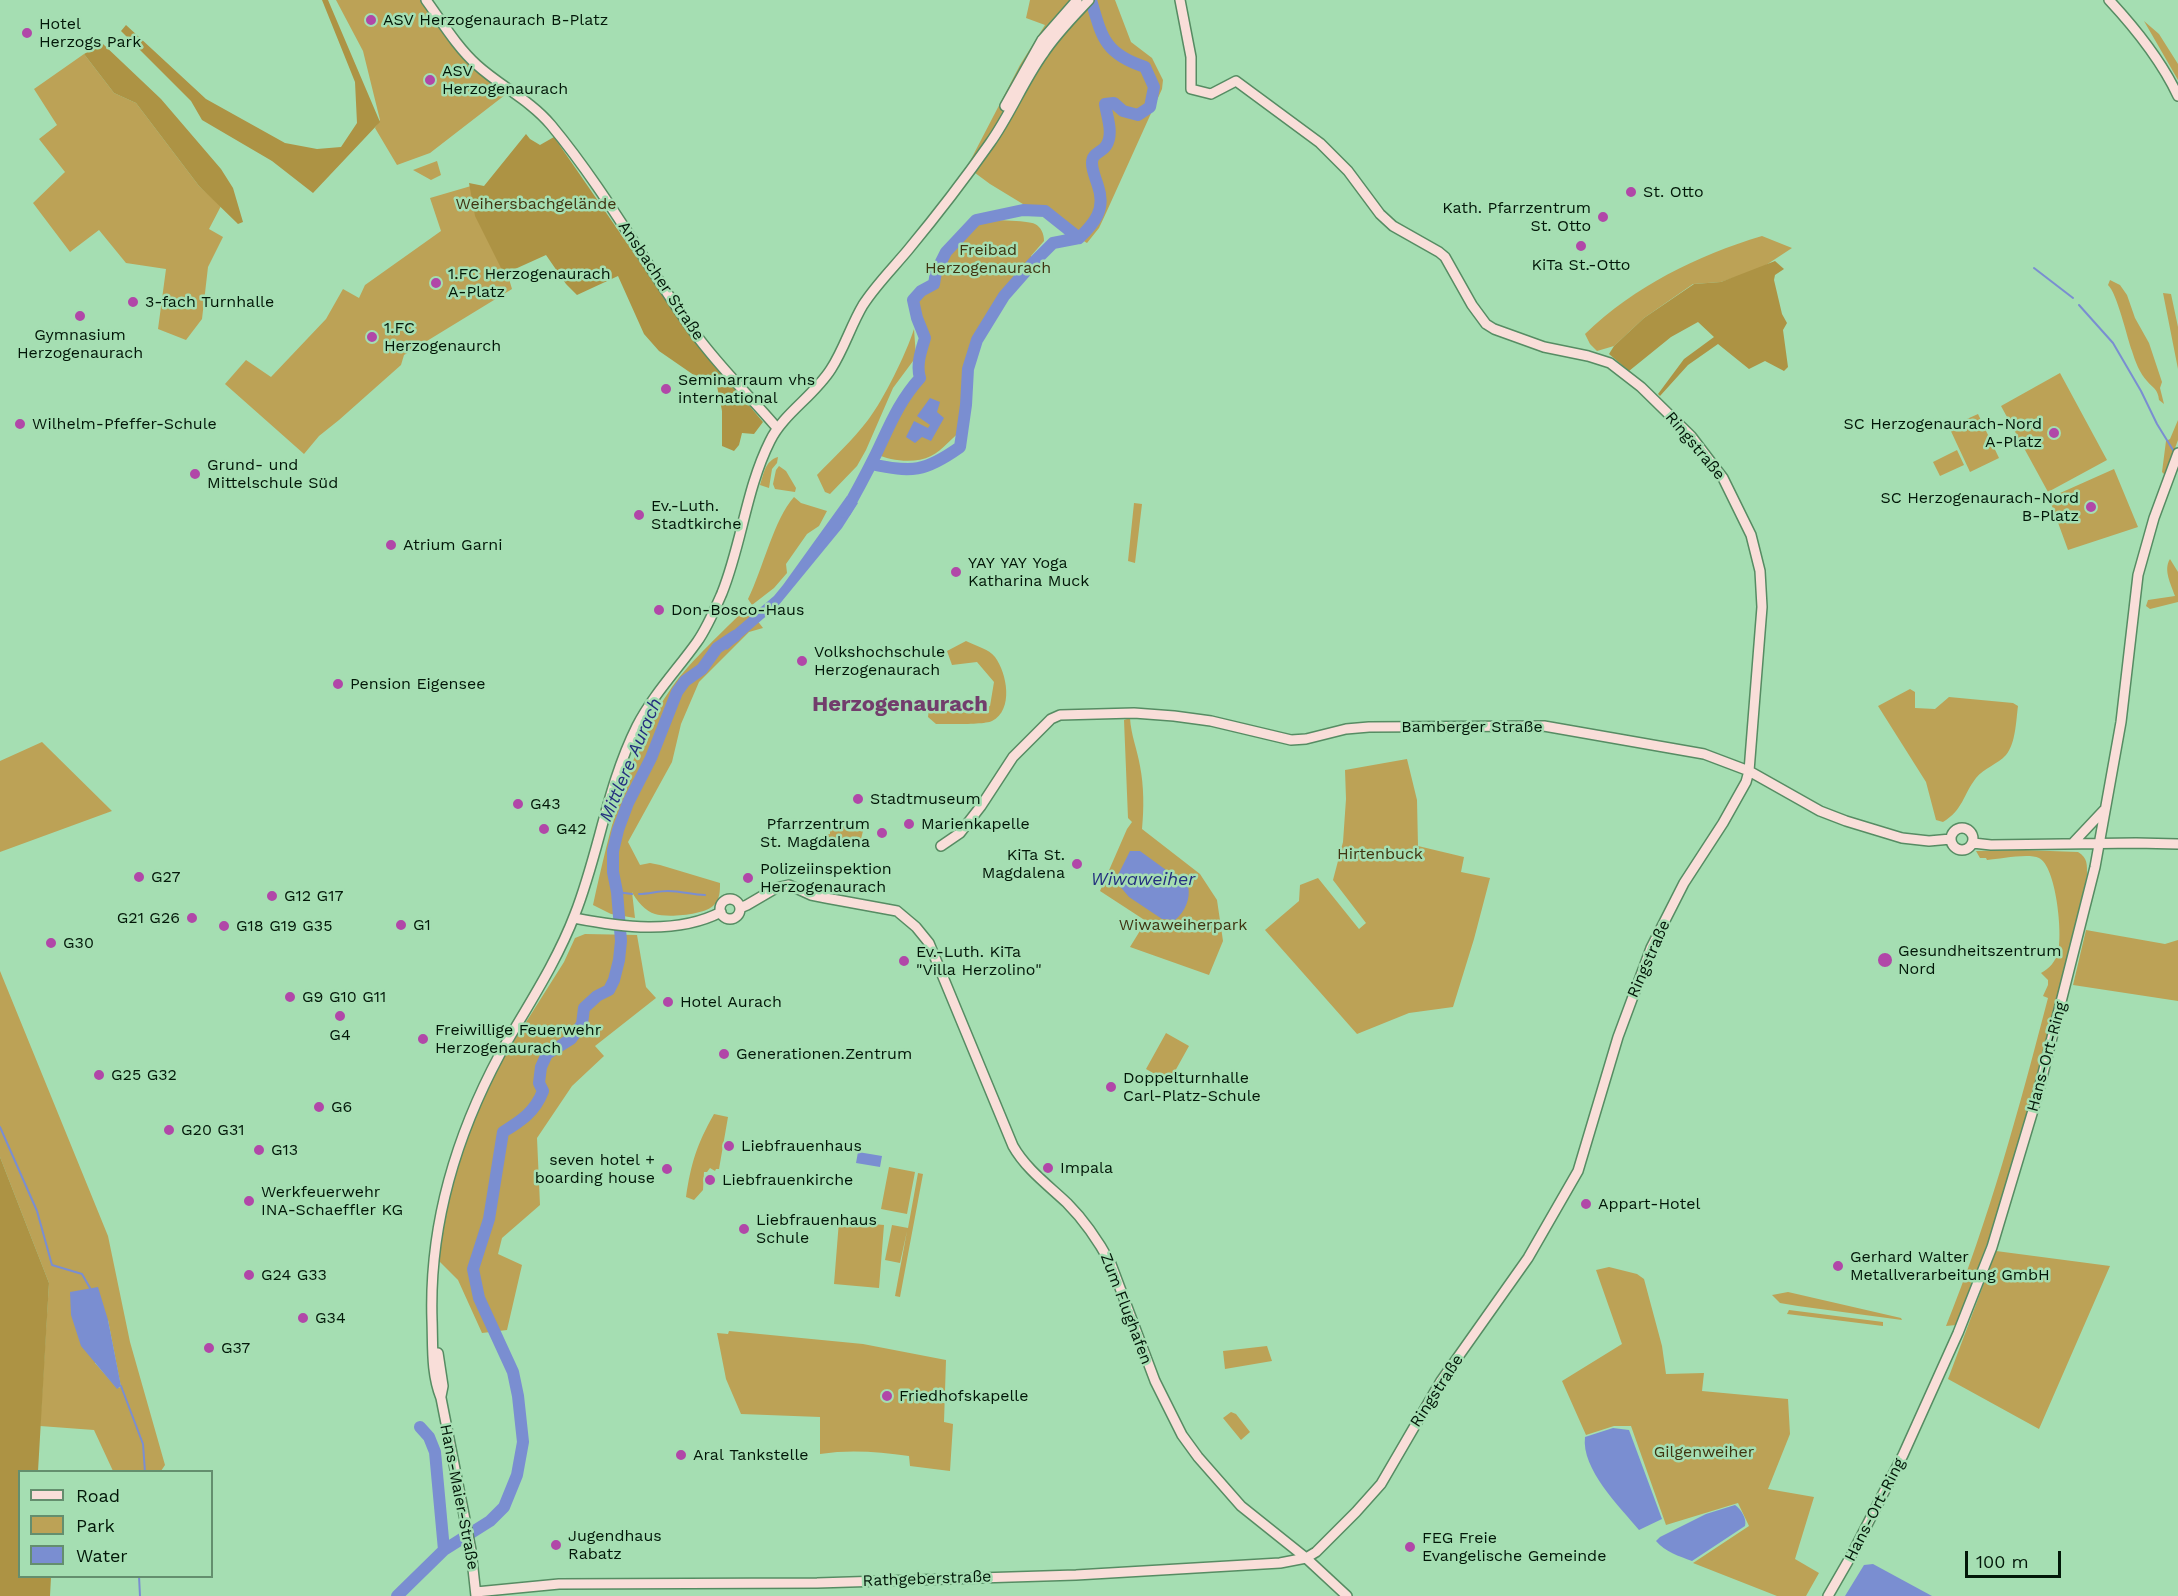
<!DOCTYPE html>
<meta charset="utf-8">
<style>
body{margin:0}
#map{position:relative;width:2178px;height:1596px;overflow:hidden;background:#a5deb2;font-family:"Work Sans",sans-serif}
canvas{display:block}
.legend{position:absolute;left:18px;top:1470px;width:195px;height:108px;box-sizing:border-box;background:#a5deb2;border:2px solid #648e6e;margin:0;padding:8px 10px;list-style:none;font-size:18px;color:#021708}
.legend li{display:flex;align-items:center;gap:12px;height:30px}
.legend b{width:30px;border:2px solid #648e6e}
.scale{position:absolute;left:1965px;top:1551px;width:96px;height:27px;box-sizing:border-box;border:3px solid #021708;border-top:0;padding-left:8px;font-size:18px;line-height:21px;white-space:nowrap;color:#021708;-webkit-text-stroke:4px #a5deb2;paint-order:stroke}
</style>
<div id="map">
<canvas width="2178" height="1596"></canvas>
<ul class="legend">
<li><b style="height:8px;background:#f9ded9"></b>Road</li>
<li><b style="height:16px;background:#bca256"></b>Park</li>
<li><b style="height:16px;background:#7a8ed1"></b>Water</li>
</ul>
<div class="scale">100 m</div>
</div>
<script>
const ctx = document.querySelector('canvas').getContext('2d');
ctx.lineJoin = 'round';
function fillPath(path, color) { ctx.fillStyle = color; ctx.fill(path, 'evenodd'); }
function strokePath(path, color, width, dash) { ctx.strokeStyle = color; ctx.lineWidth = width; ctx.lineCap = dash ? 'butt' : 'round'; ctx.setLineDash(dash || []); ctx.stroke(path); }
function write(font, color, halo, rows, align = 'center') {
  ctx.font = font + ' "Work Sans",sans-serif'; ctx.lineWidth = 5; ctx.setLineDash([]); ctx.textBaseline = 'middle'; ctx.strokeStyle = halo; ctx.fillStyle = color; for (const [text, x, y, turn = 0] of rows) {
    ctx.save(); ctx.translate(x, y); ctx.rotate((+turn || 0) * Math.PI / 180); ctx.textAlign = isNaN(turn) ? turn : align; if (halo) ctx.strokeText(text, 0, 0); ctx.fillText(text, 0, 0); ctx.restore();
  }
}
fillPath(new Path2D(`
 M336,0H423L474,66L505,95L430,153L397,165L375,128L380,120L363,51Z
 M1030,0H1115L1131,42L1152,58L1163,80L1162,89L1106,213L1099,228L1087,243L990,184L967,167L1020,65L1045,25L1026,18Z
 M2144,21L2159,34L2178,64V80Z
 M84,54L114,93L136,103L199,186L221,206L209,229L223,237L208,267L202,319L186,340L158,329L166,269L126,263L99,230L70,252L33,203L65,172L39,139L57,125L34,89Z
 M437,161L441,175L431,180L413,170Z
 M471,186L482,188L512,289L404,355L401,365L339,420L319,436L304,454L225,384L246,360L271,377L326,319L343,289L359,298L365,285L441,231L430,198Z
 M976,220C987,220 1028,220 1035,224C1041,227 1044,234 1044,241L1031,256L1033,263C1006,291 976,329 968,369C964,388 966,409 964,429C952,437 943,450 931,456C915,464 891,461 876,454C887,426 899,400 920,378C916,365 921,351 925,338L917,318L913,300L921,291L934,284C938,257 957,238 976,220Z
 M1762,236L1792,248L1760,269L1721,282L1693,284L1644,318L1614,346L1597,351L1590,344L1585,334C1635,286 1696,256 1762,236Z
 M2110,280L2120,285L2127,295L2135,318L2149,343L2162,382L2160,388L2164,404L2159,400C2158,389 2153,388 2147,381C2140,374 2135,361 2132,351C2127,337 2117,293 2108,285Z
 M2163,293L2171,294L2178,327V369Z
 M914,329L916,357L893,388L866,450L857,466L830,494L825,492L817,475C834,457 853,440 868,420C884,399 906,354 914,329Z
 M2060,373L2107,460L2048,492L2001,406Z
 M1978,414L1999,458L1970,472L1949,427Z
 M2178,420V440L2165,475L2162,472L2166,441L2170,439Z
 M1957,450L1964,465L1940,476L1933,462Z
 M778,457L777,463L772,469L769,488L760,485C764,473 765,461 778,457Z
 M779,466L786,471L796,488L795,492L775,489L773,484L776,470Z
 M2114,469L2138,527L2068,550L2049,498Z
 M794,497L801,503L827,511L819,526L807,534L786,564L787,573L774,588L752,605L748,599C763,569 774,519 794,497Z
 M1134,503L1142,504L1135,563L1128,561Z
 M2170,559L2178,572V602L2150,609L2146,606L2148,600L2175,596C2171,584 2163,570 2170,559Z
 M747,607L763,628L749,632L699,682L681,724L672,762L628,842L640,865L650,863L660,865L720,883C720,891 720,899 714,905C705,915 667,918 655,914C646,912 636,900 632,892L635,918L611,914L593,905C610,829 627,752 672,687C691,660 724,631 747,607Z
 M966,641C976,646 989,649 995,657C1007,673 1014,710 992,721C984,725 947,724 936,724L928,717L929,709L957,712L990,706L994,682L977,662L952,665L947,651Z
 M1910,689L1915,692V708L1935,709L1949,697L2013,703L2018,706C2016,720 2016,743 2006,755C1998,764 1984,768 1976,778C1963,795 1963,810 1943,822L1936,820L1926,782L1878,706Z
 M1130,718C1131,735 1137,749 1140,766C1144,786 1144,809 1142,829L1200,874L1217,900L1223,941L1209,975L1130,947L1146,921L1100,891L1127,829L1132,822L1128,818L1124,720Z
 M42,742L112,811L0,852V761Z
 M1407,759L1417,800L1418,846L1464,857L1461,872L1490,878L1474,939L1453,1007L1409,1013L1357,1034L1265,930L1299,901L1300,885L1318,878L1359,929L1366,923L1333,880L1343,842L1346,799L1345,770Z
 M849,825L851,830L863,831L861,839L834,848L822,844L823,835L830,834V828Z
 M2022,850L2078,852C2088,858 2087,865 2087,875L2051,1031L2019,1145L1992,1231L1956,1325L1946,1326C1989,1220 2019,1109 2048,998L2043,996L2048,985V980L2041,973C2049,969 2056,961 2058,952C2063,934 2056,866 2039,858C2028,853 2000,859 1987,860L1986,858H1980L1976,851Z
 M2086,930L2165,944L2178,940V1001L2073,985Z
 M585,934L637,935L646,987L656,998L595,1046L604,1056L572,1086L537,1138L540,1205L502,1238L498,1254L522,1265L507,1330L482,1333L458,1280L438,1260L452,1183L475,1116L497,1068L564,962L575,938Z
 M0,971L108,1236L130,1342L165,1465L161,1471H113L94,1430L40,1426L49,1283L0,1157ZM108,1320L121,1387L117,1388L95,1363Z
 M1166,1033L1189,1046L1169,1082L1146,1069Z
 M714,1114L728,1117L719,1169H716L715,1171L710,1168L707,1172H704L703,1190L694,1200L686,1197C691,1163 697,1144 714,1114Z
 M889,1167L915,1172L907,1214L881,1209Z
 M918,1173L923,1174L900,1297L895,1296L907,1231L900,1263L885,1260L892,1225L908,1228Z
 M839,1221L884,1225L879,1288L834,1284Z
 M1996,1251L2110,1266L2039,1429L1948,1379Z
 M1609,1267L1637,1274L1644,1279L1662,1346L1666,1374L1704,1373L1702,1391L1788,1399L1790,1434L1768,1489L1814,1497L1795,1559L1819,1573L1806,1596H1777L1693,1563L1749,1526L1738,1503L1666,1525L1631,1426H1614L1586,1435L1562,1381L1622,1344L1596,1270Z
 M1788,1292L1901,1318L1902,1320L1798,1306L1780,1303L1772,1295Z
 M1789,1310L1883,1322V1326L1787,1314Z
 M729,1331L863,1344L946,1360L944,1422L953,1424L950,1471L910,1466L909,1456C879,1452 851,1449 820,1454V1417L741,1414L726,1379L717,1333L728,1334Z
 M1267,1346L1272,1361L1225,1369L1223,1351Z
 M1231,1412L1236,1414L1250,1432L1241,1440L1223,1418Z`), '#bca256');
fillPath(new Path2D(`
 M322,0H328L380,122L313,193L272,161L202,120L191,101L121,31L126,25L206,99L285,143L317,149L341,147L357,123L355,82Z
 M103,44L161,99L221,169L233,188L243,222L238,224L199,186L136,103L114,93L84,54Z
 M526,134L530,139L540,145L554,137L691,336L763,422L754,434L742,433L739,445L734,451L722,446V411L717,386L701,380L659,351L644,334L618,276L577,295L566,284L546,255L504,274L475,216L469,183L484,186Z
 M1775,261L1784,269L1775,275L1774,280L1782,314L1787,323L1783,330L1788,367L1784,371L1765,361L1749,369L1718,344L1688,365L1660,396L1658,394L1684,359L1714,337L1698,322L1671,337L1629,371L1609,354L1614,346L1644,318L1694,284L1721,282Z
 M0,1157L49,1283L38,1471L20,1472V1576L51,1577L50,1596H0Z`), '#ad9344');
fillPath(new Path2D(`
 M930,398L940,402L937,412L944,418L931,441L922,437L915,443L906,437L914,421L928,428L930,425L917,416Z
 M847,496L858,503L842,528L778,606L727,650L720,642L774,596L783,585Z
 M1130,851H1140L1188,886C1191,898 1185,912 1175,920L1162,919L1129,897L1118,884L1117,877Z
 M858,1152L882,1156L880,1167L856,1163Z
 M98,1287L108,1320L121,1386L117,1389L81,1346L71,1315L70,1292Z
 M1613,1428L1629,1430L1662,1519L1639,1530C1620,1507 1581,1469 1585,1437Z
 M1735,1505C1741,1509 1747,1519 1745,1526L1692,1561C1679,1556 1665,1552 1656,1541L1660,1537L1706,1514Z
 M1873,1564L1932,1596H1845L1864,1565Z`), '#7a8ed1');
strokePath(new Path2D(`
 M2034,268L2073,298
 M2079,305L2113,343L2141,391L2157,424L2173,450
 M617,892L632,894
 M639,894C649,894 658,891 668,891C682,891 692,895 705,895
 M0,1127L37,1211L52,1265L82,1274L90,1288
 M121,1386L143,1444L145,1472
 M139,1576L140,1596`), '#7a8ed1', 2);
strokePath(new Path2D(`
 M871,464C912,473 925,472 960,447L966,405L968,369L977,340L1004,296L1033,263L1053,243L1079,238
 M845,512C856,493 866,474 876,454C889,427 899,401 920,378C916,365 921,351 925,338L917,318L913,300L921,291L934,284L936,272L946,252L976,220L1023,210L1045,211L1079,238C1095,223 1106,209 1098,186C1096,179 1092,171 1092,163C1092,153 1101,153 1106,146C1114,134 1107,117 1105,104L1114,103L1123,111L1138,115L1150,107L1154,87L1145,67C1105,54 1102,38 1091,0
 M420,1427L429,1437L435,1452L444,1550
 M397,1596L444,1550L490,1521L504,1507L517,1475L523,1442L518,1396L513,1372L479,1298L473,1269L489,1219L503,1132C521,1121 535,1112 543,1091L539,1083L541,1067L547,1054L571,1039L582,1024L584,1008L597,996L609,990L614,980L619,960L621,941L617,892L613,872V851L618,830L628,803L651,758L677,692L685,681L702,669L717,648L735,636`), '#7a8ed1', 12);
const secondary = new Path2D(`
 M426,0C442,22 457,47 477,65C500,86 530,100 551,125C605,190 645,264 694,332C719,367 750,396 777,428
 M2109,0C2136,29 2161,60 2178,96
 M1005,106L1042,40L1077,0
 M1951 839a11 11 0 1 1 22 0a11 11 0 1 1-22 0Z
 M1973,843L1991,845L2136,843L2178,844
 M2072,844L2104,810
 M941,846L960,833L981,806L1013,757L1051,719L1060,715L1134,713L1174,716L1211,721L1291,740L1306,739L1346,729L1369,727L1544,726L1704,754L1749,771L1820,811L1846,821L1902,838L1929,841L1951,839
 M720 909a10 10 0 1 1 20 0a10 10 0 1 1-20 0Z
 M740,908L747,905L776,888L789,885L811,895L826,898L897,911L916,927L929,943L1013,1146C1026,1169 1048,1185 1067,1203C1085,1221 1099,1242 1111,1264L1155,1381L1182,1435L1198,1457L1241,1506L1306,1558L1347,1596
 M574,918C620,927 677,935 721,912
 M438,1353L443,1386L441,1396
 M476,1592L559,1584L817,1583L1076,1575L1280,1563L1306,1558L1316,1552L1356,1512L1381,1484L1441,1381L1528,1258L1578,1171L1618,1037L1651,948L1684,883L1723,823L1746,782L1749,771L1762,607L1760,571L1751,535L1723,478L1691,436L1641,387L1610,363L1588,356L1544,347L1494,329L1486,324L1472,305L1445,257L1439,252L1393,226L1380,214L1348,171L1320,143L1236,81L1211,94L1191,89V57L1180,0
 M476,1596L471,1550L441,1398C431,1373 433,1347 432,1320C429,1227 456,1136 500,1054C526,1008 556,964 575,914C599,853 607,786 637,726C653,695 677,670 697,642C707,628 715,609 722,593C742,543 746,489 770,441C783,414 814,396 831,369C844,349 851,325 863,305C875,286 893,268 908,250C937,215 964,180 990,143C1010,115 1023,82 1043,54C1056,34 1073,17 1089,0
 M1828,1596L1851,1556L1903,1455L1958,1333L1992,1247L2037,1097L2095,867L2121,722L2138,575L2154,518L2178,453`);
strokePath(secondary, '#568c63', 12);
strokePath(secondary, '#f9ded9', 9);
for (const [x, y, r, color] of [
 [371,20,6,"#b147a8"],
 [27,33,6,"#b147a8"],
 [430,80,6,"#b147a8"],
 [1631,192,6,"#b147a8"],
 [1603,217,6,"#b147a8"],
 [1581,246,6,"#b147a8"],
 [436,283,6,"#b147a8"],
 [133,302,6,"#b147a8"],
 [80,316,6,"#b147a8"],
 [372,337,6,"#b147a8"],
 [666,389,6,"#b147a8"],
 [20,424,6,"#b147a8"],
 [2054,433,6,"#b147a8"],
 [195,474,6,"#b147a8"],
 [2091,507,6,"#b147a8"],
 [639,515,6,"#b147a8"],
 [391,545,6,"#b147a8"],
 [956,572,6,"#b147a8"],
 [659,610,6,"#b147a8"],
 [802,661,6,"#b147a8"],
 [338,684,6,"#b147a8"],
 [858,799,6,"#b147a8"],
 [518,804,6,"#b147a8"],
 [909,824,6,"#b147a8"],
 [544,829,6,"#b147a8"],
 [882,833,6,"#b147a8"],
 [1077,864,6,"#b147a8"],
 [139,877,6,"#b147a8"],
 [748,878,6,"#b147a8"],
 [272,896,6,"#b147a8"],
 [192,918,6,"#b147a8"],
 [401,925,6,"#b147a8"],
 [224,926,6,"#b147a8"],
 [51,943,6,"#b147a8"],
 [1885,960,8,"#b147a8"],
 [904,961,6,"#b147a8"],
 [290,997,6,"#b147a8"],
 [668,1002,6,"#b147a8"],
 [340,1016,6,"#b147a8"],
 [423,1039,6,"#b147a8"],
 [724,1054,6,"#b147a8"],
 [99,1075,6,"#b147a8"],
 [1111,1087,6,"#b147a8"],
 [319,1107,6,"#b147a8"],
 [169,1130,6,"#b147a8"],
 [729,1146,6,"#b147a8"],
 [259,1150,6,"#b147a8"],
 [1048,1168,6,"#b147a8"],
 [667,1169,6,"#b147a8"],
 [710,1180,6,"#b147a8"],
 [249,1201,6,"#b147a8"],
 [1586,1204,6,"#b147a8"],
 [744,1229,6,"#b147a8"],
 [1838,1266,6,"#b147a8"],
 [249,1275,6,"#b147a8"],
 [303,1318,6,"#b147a8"],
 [209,1348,6,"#b147a8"],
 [887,1396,6,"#b147a8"],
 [681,1455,6,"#b147a8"],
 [556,1545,6,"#b147a8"],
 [1410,1547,6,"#b147a8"]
]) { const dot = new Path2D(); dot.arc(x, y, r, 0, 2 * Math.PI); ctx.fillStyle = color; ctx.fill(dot); strokePath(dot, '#a5deb2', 2); }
write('16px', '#021708', '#a5deb2', [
 ["ASV Herzogenaurach B-Platz",383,20],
 ["Hotel",39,24],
 ["Herzogs Park",39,42],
 ["ASV",442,71],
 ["Herzogenaurach",442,89],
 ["St. Otto",1643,192],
 ["Kath. Pfarrzentrum",1591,208,"right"],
 ["St. Otto",1591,226,"right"],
 ["KiTa St.-Otto",1581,265,"center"],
 ["1.FC Herzogenaurach",448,274],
 ["A-Platz",448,292],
 ["3-fach Turnhalle",145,302],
 ["1.FC",384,328],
 ["Herzogenaurch",384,346],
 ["Gymnasium",80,335,"center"],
 ["Herzogenaurach",80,353,"center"],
 ["Seminarraum vhs",678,380],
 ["international",678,398],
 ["Wilhelm-Pfeffer-Schule",32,424],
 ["SC Herzogenaurach-Nord",2042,424,"right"],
 ["A-Platz",2042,442,"right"],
 ["Grund- und",207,465],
 ["Mittelschule Süd",207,483],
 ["SC Herzogenaurach-Nord",2079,498,"right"],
 ["B-Platz",2079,516,"right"],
 ["Ev.-Luth.",651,506],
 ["Stadtkirche",651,524],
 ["Atrium Garni",403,545],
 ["YAY YAY Yoga",968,563],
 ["Katharina Muck",968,581],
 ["Don-Bosco-Haus",671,610],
 ["Volkshochschule",814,652],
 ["Herzogenaurach",814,670],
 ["Pension Eigensee",350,684],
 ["Stadtmuseum",870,799],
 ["G43",530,804],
 ["Pfarrzentrum",870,824,"right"],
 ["St. Magdalena",870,842,"right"],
 ["Marienkapelle",921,824],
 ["G42",556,829],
 ["KiTa St.",1065,855,"right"],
 ["Magdalena",1065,873,"right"],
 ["Polizeiinspektion",760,869],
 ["Herzogenaurach",760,887],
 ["G27",151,877],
 ["G12 G17",284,896],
 ["G21 G26",180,918,"right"],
 ["G1",413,925],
 ["G18 G19 G35",236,926],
 ["G30",63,943],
 ["Gesundheitszentrum",1898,951],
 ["Nord",1898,969],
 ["Ev.-Luth. KiTa",916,952],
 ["\"Villa Herzolino\"",916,970],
 ["G9 G10 G11",302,997],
 ["Hotel Aurach",680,1002],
 ["Freiwillige Feuerwehr",435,1030],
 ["Herzogenaurach",435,1048],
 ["G4",340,1035,"center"],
 ["Generationen.Zentrum",736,1054],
 ["G25 G32",111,1075],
 ["Doppelturnhalle",1123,1078],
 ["Carl-Platz-Schule",1123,1096],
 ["G6",331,1107],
 ["G20 G31",181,1130],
 ["Liebfrauenhaus",741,1146],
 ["G13",271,1150],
 ["seven hotel +",655,1160,"right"],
 ["boarding house",655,1178,"right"],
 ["Impala",1060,1168],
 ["Liebfrauenkirche",722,1180],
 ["Werkfeuerwehr",261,1192],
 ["INA-Schaeffler KG",261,1210],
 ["Appart-Hotel",1598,1204],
 ["Liebfrauenhaus",756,1220],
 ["Schule",756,1238],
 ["Gerhard Walter",1850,1257],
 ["Metallverarbeitung GmbH",1850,1275],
 ["G24 G33",261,1275],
 ["G34",315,1318],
 ["G37",221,1348],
 ["Friedhofskapelle",899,1396],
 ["Aral Tankstelle",693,1455],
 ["Jugendhaus",568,1536],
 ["Rabatz",568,1554],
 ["FEG Freie",1422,1538],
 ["Evangelische Gemeinde",1422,1556]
], 'left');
write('16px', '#3f3411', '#a5deb2', [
 ["Weihersbachgelände",536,204],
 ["Freibad",988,250],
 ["Herzogenaurach",988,268],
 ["Hirtenbuck",1380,854],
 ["Wiwaweiherpark",1183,925],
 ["Gilgenweiher",1704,1452]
]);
write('16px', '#021708', '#a5deb2', [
 ["Ansbacher Straße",661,281,56],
 ["Ringstraße",1695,446,50],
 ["Bamberger Straße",1472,727],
 ["Ringstraße",1649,959,-66],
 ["Hans-Ort-Ring",2047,1057,-75],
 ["Zum Flughafen",1126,1309,69],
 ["Ringstraße",1437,1391,-57],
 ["Hans-Maier-Straße",459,1497,79],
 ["Hans-Ort-Ring",1875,1510,-63],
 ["Rathgeberstraße",927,1579,-2]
]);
write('italic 18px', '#232e7e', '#a5deb2', [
 ["Mittlere Aurach",631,760,-67],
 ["Wiwaweiher",1143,880]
]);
write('bold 22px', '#723d6c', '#a5deb2', [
 ["Herzogenaurach",900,705]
]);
</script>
